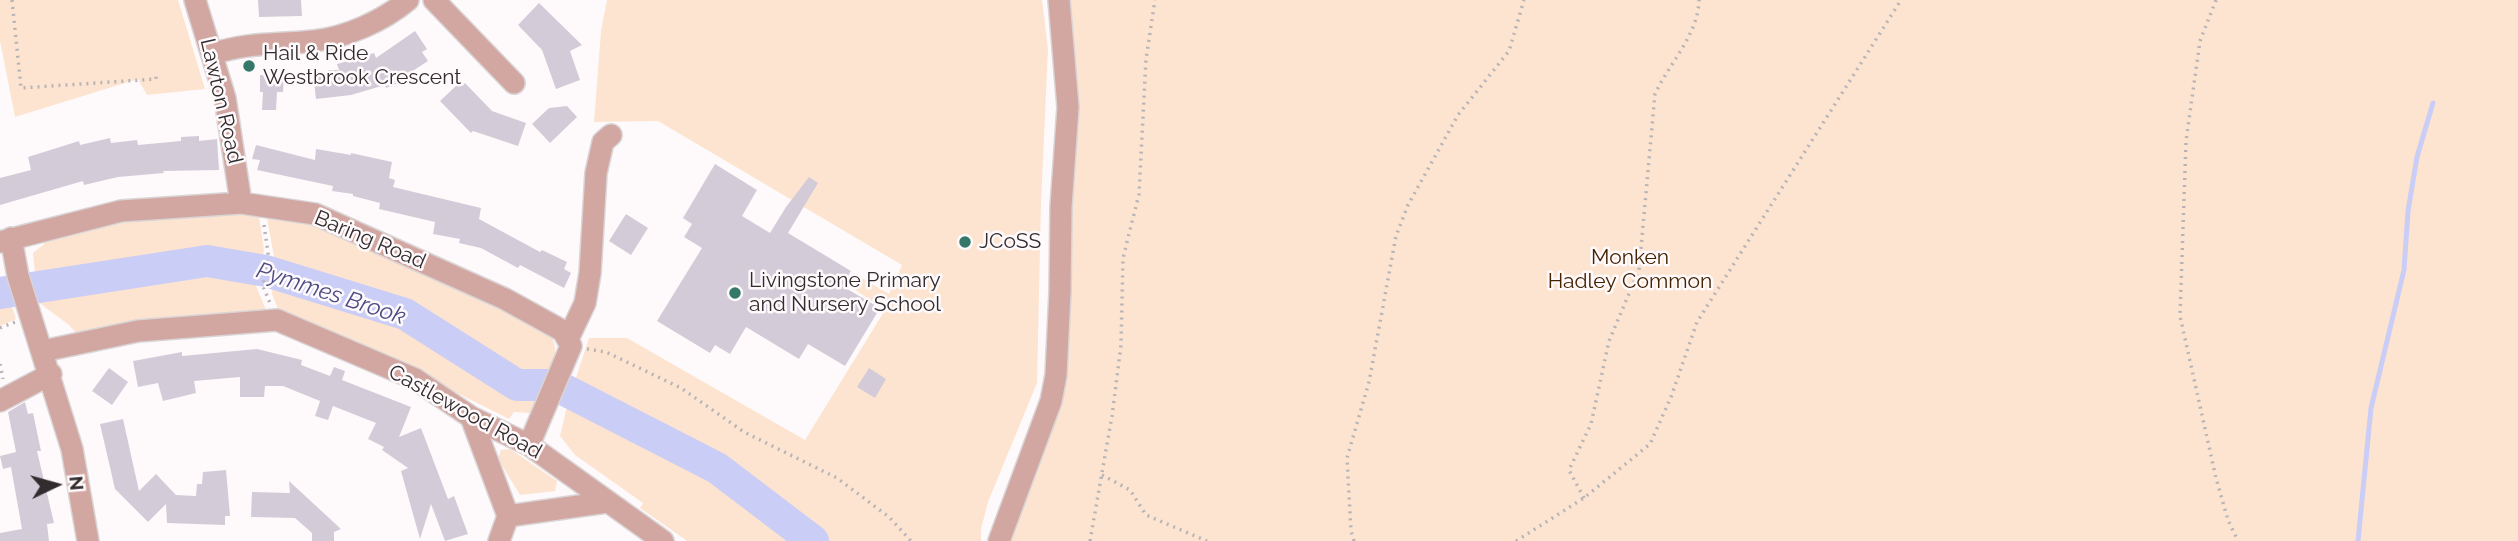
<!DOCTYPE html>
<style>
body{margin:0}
#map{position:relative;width:2518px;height:541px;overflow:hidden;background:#fefafc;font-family:Raleway,sans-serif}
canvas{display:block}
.north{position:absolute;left:21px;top:450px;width:70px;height:70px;-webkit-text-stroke:5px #fefafc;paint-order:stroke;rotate:85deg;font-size:19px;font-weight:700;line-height:28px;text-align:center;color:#322c2e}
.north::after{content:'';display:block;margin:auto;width:24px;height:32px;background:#322c2e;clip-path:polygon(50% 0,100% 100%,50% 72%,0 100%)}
</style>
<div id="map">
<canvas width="2518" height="541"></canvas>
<div class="north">N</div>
</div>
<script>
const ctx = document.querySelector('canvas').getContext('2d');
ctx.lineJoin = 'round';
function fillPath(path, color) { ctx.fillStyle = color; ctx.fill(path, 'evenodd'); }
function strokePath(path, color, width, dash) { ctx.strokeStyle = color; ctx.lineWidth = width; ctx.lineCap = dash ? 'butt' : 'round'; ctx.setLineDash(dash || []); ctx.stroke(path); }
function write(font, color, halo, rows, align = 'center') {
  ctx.font = font + ' Raleway,sans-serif'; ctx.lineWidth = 5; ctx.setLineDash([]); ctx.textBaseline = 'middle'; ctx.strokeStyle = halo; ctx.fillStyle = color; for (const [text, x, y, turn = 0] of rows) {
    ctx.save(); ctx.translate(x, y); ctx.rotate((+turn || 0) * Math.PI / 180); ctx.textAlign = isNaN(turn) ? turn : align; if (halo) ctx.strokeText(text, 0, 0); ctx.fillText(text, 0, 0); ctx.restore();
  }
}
fillPath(new Path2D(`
 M0,0H178L205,89L147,95L138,79L15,117L0,41Z
 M607,0H1042L1048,49L1041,204L1037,383L988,502L981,529V541H687L640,508L643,503L575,455L560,436L568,402L589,338H627L805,440L885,310L851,287L857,275L889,294L902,265L658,121L594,122L601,31Z
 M1068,0H2518V541H997L1064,388L1076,63Z
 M210,213L259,216L264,250L256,286L267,312L214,313L135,321L77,334L69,325L38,302L33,253L44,244L48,236L102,224Z
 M273,213L324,225L545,328C548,332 553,338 554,343C560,360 541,399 530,413L514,412L509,419L345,337L280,314L272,294L275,262L267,218Z
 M0,277L3,279L16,319L0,326Z
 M510,449L557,481L555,491L520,495L498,459L501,450Z`), '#fde4d0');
strokePath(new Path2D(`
 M2358,541L2371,408L2404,270L2408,211L2417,157L2433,103`), '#cacdf6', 5);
strokePath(new Path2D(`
 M0,293L207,261L266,271L405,314L517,385H555L717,468L813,541`), '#cacdf6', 32);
fillPath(new Path2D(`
 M258,0H301L302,16L259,17Z
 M539,3L582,45L570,51L580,80L556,89L542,50L518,25Z
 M415,31L427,49L422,52L428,61L402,78L404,81L386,88L385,85L351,95L316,99L313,74L328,73V70H339L337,64L374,53L376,58Z
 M260,75L284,76L283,92H277L276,110H262L263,92H260Z
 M459,83L462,86L465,83L492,111L526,123L518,146L473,131L471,133L440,101Z
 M567,106L577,117L550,143L532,124L549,108Z
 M199,136V141L217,139L219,170L163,171L164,173L118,177L84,185L83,181L0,205V178L31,170L28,157L79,141L80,145L110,138L111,143L137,140L138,145L181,141V137Z
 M256,145L315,160L316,149L351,155V153L392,162L389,178L395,180L393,187L481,208L479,219L540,252L542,250L567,262L564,269L571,273L564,288L520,265L518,268L481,248L459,243L460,239L433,234L435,222L379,209L380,203L353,196V194L332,191L333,186L257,170L260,160L252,159Z
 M715,164L757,190L742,216L770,233L786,207L809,177L818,183L788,233L851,271L842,286L880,308L845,366L808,344L799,359L746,327L730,354L715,345L710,353L657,321L702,248L684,237L692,224L683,218Z
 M626,214L648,228L631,255L609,241Z
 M257,349L302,360L301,365L330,376L334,367L345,371L342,380L411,407L399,437L421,428L448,499L454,496L468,534L445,541L431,504L420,539L401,471L408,468L382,450L384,447L368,439L376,423L333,406L328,420L315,416L320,401L283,386H265L264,397H240V377L194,381L196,393L163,401L158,383L138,387L133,361L182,352V356Z
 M109,368L128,382L112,405L92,391Z
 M869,368L886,379L875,398L857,387Z
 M25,402L28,414L33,413L41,451H37L54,523L47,524L49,541H0V533L22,529L11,467L3,469L0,456L16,452L8,412Z
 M123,419L139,491L156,474L176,495L196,496L197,484H202L203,472L226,470L230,516H225V525L167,523L166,504L148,522L115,489L100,424Z
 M289,481L341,529L334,532V541H312V533L295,518L251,517L252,492L290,493Z`), '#d4cbd8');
const minor = new Path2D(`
 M195,0L225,98L241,203
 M434,0L514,83
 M212,54C248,42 277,45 314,41C347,37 383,21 408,0
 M11,238L18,276L72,449L88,541
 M0,242L121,211L241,203L315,214L505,299L563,331L571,346L529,445
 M568,339L585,303L590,273L596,173L603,142L611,135
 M43,351L138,331L277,320L415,379L471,417L529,445L663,541
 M0,401L51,374
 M471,417L508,516L499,541
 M508,516L607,502
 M999,541L1051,401L1056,375L1060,292L1061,207L1068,107L1059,0`);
strokePath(minor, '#d9d5d7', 24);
strokePath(new Path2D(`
 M12,0L21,88L156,79V73
 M2216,0L2200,41L2186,141L2180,316L2216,478L2228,520L2238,541
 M264,225L268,253L263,286L270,303
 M0,328L15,322
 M587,349L606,352L681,388L744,432L837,478L889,517L911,541
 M0,364L3,379
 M1102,475L1130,490L1146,515L1207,541
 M1584,498L1569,470L1591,424L1609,341L1639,270L1655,94C1670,62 1698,35 1699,0
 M1090,541L1112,416L1121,345L1123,258L1139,194L1146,59L1155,0
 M1354,541L1351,531L1347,458L1369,382L1396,236L1408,205L1458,115L1509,51L1524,0
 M1516,541L1584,498L1650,444L1671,397L1697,322L1901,0`), '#b8b4b6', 3.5, [2, 5]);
strokePath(minor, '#d3a7a1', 21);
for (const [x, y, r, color] of [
 [249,66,7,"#357869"],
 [965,242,7,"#357869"],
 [735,293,7,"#357869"]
]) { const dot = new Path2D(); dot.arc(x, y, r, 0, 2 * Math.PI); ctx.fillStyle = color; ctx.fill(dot); strokePath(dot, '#fefafc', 2.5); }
write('21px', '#322c2e', '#fefafc', [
 ["Hail & Ride",263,54],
 ["Westbrook Crescent",263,78],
 ["JCoSS",979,242],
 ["Livingstone Primary",749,281],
 ["and Nursery School",749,305]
], 'left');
write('21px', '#322c2e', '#fefafc', [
 ["Lawton Road",221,101,77],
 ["Baring Road",370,240,23],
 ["Castlewood Road",465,412,29]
]);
write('21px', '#452300', '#fefafc', [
 ["Monken",1630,258],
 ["Hadley Common",1630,282]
]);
write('italic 23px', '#4c4c82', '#fefafc', [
 ["Pymmes Brook",331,294,18]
]);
</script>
